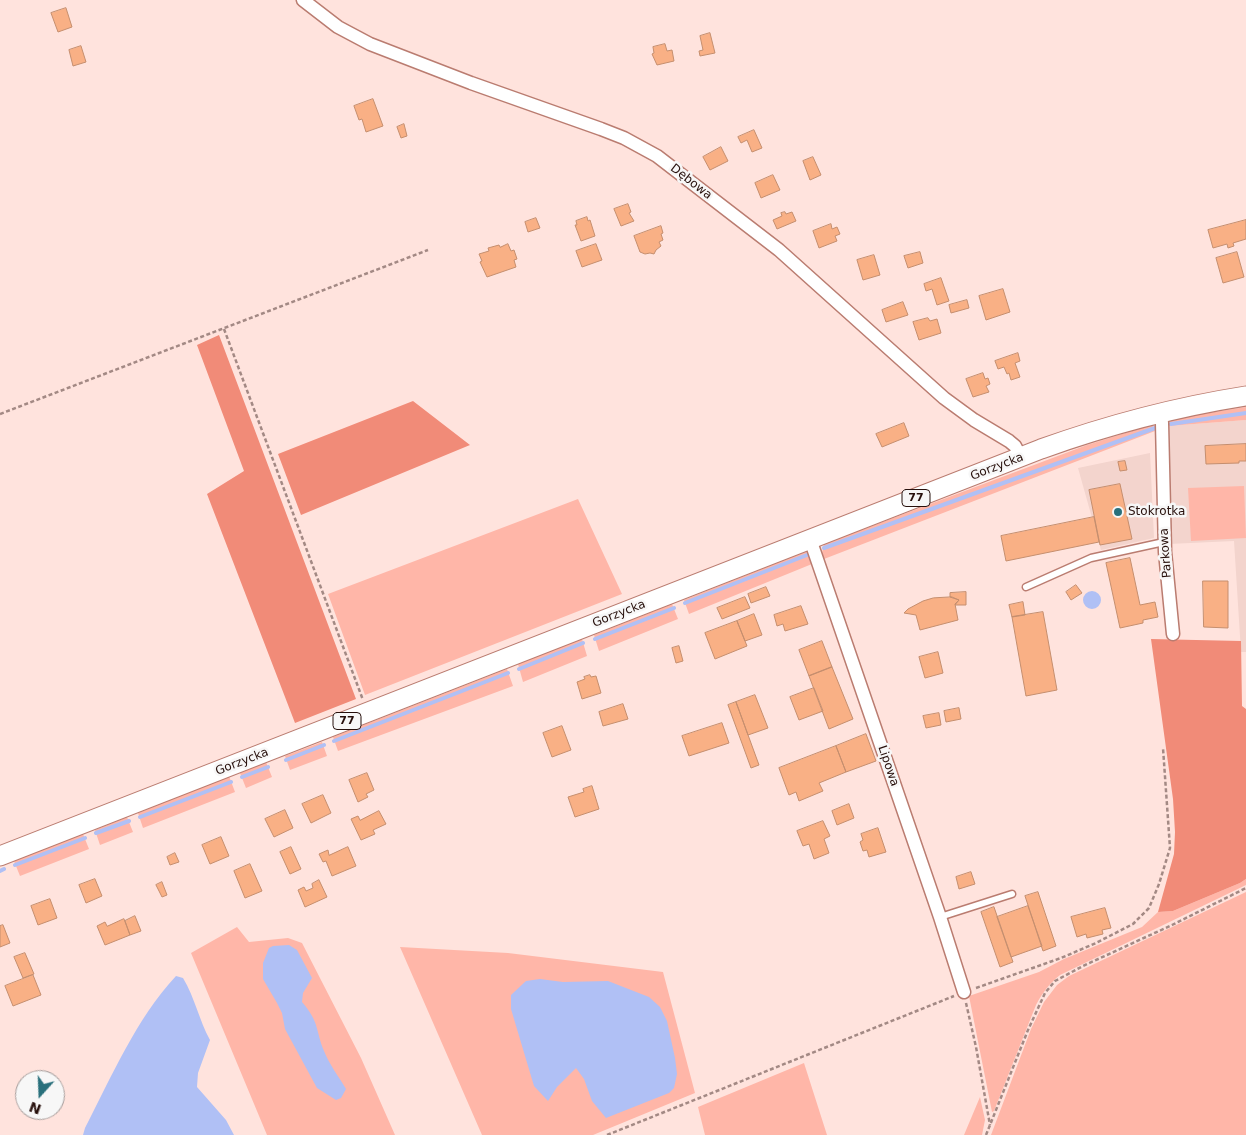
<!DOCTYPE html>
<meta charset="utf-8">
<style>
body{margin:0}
#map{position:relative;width:1246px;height:1135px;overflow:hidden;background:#ffe3dd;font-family:"DejaVu Sans",sans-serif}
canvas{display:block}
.north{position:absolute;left:15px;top:1070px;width:50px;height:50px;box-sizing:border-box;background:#f7f7f7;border:1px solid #a49b99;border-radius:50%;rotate:200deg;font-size:14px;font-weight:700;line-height:20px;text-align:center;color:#27100c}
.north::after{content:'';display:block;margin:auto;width:18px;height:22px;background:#29707c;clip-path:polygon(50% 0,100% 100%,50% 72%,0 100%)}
</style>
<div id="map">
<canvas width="1246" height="1135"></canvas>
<div class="north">N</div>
</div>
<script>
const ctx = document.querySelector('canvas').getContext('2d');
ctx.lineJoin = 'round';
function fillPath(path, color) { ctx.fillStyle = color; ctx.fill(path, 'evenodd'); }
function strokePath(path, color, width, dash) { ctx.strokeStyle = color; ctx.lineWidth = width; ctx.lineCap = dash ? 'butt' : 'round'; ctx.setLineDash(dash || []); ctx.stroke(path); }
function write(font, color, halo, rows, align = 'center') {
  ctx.font = font + ' "DejaVu Sans",sans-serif'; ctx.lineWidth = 5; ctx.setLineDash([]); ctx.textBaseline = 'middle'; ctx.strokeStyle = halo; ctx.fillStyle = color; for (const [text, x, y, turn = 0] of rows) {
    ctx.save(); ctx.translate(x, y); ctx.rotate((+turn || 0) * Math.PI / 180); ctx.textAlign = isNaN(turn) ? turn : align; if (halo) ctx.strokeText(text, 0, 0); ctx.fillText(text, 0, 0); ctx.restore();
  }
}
fillPath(new Path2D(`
 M1246,420V652H1241L1234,541L1169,544L1168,426Z
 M1150,453L1154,538L1101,550L1078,468Z`), '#f3d4cd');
fillPath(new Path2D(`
 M1246,407V420L1168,426L1171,419Z
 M1148,426H1153L1155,431L824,559L822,553L824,544L1087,445Z
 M1244,486L1246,538L1191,541L1188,488Z
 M578,499L622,594L365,695L328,594Z
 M807,551L812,564L689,614L684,600Z
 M672,604L678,619L599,651L594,635Z
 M582,639L587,656L523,682L518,664Z
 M507,669L513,686L338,751L333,737Z
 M322,742L327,756L290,770L285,756Z
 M266,762L272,777L246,788L240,773Z
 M229,776L235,792L143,828L138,813Z
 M127,817L133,832L100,845L95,830Z
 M83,834L89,849L20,876L14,861Z
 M1246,879V885L1060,975C1049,984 1043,992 1036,1005L994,1111L992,1112L969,996L1039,972L1064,959L1142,927L1158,912L1173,911L1240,883Z
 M1246,892V1135H991L1031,1029L1044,1002L1057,985L1069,976Z
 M237,927L249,942L288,938L302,943L361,1058L395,1135H267L191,953Z
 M400,947L508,953L663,972L695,1093L593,1135H482Z
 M804,1063L827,1135H705L698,1107Z
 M980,1097L985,1120L982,1135H964Z`), '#ffb6a8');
fillPath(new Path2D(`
 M219,335L356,699L295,723L207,494L244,471L197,345Z
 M413,401L470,445L301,515L278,454Z
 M1151,639L1241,641L1242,706L1246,709V879L1240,883L1173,911L1158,912L1174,854L1175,832L1173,799Z`), '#f18b78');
fillPath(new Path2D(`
 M1083 600a9 9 0 1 1 18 0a9 9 0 1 1-18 0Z
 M289,945L297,950L312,978L303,993L302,1002C320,1023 315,1029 324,1051C329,1064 339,1077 346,1089L341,1098L336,1100L317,1088L285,1029L282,1013L277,1003L263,979V963L269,948L273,946Z
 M176,976L183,978C195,998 199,1020 210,1040L198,1073L197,1087L226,1120L234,1135H83L85,1128C112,1076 136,1019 176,976Z
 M540,979L563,982L608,981L649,997L660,1007L667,1021L675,1058L677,1074L674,1088L669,1093L606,1118L592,1101L584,1079L576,1068L557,1087L548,1101L534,1086L511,1009V995L526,981Z`), '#b0c0f5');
strokePath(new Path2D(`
 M1171,424L1246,413
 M824,548L1155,428
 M685,603L807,555
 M595,639L674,608
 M519,669L583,643
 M334,741L508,673
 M286,760L324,745
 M242,777L268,767
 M140,817L231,782
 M96,833L129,821
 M15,865L85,838
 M0,871L4,869`), '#b0c0f5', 4);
const building = new Path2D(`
 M66,8L72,27L58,32L51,13Z
 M710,33L715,53L700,56L699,51L703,50L700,36Z
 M665,44L667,51L672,50L674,61L657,65L652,54L654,53L653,47Z
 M81,46L86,62L73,66L69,50Z
 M373,99L383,126L366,132L362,119L359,120L354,106Z
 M404,124L407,136L401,138L397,127Z
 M754,130L762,148L752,152L747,140L741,143L738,137Z
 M721,147L728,161L710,170L703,157Z
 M813,157L821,175L810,180L803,161Z
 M773,175L780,190L761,198L755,183Z
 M628,204L631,212L629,213L634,221L621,226L614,209Z
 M785,212L786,214L792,212L796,221L777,229L773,220L782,216L781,213Z
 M587,217L588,221L590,220L595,236L581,241L575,225H577L576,221Z
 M536,218L540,228L528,232L525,222Z
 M1246,220V239L1233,243L1234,246L1228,248L1227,244L1213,248L1208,230Z
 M831,224L832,229L837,227L840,234L835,236L837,241L819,248L813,231Z
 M661,226L663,233L661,234L663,240L659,242L661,246L656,250L654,254L650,253L645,254L640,252L634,236Z
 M508,244L511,251L514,250L517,259L514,260L516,267L487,277L480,262L482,261L479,254L489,251L488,248L499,245L500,247Z
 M596,244L602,260L582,267L576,251Z
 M920,252L923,263L908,268L904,256Z
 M1237,252L1244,277L1223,283L1216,258Z
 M874,255L880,275L863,280L857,260Z
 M941,278L949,301L937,305L932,289L926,291L924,284Z
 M1003,289L1010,312L986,320L979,296Z
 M967,300L969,308L951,313L949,305Z
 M903,302L908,315L886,322L882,310Z
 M928,318L930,321L937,319L941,333L919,340L913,322Z
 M1018,353L1020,361L1015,363L1020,377L1011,380L1009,373L1007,374L1004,367L998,369L995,361Z
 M983,373L985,379L988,378L990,384L986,386L989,392L973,397L966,379Z
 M904,423L909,436L882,447L876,434Z
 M1246,444V461H1239V463L1206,464L1205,446Z
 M1125,461L1127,470L1120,471L1118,462Z
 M1120,484L1132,539L1100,545L1089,490Z
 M1094,517L1099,542L1006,561L1001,536Z
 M1130,558L1140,605L1155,602L1158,617L1143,620V623L1120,628L1106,563Z
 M1203,581H1228V628L1204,627Z
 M1076,585L1082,593L1071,600L1066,592Z
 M766,587L770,596L751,603L748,594Z
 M966,592V605H955L959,600L950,597V593Z
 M745,597L750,608L722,619L717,608Z
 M952,597L959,600L955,604L958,620L920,630L916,615L904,613L908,609L923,601L933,598Z
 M1023,602L1025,615L1012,617L1009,605Z
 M801,606L808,624L785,631L783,624L777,626L774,615Z
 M1043,612L1057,690L1026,696L1012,617Z
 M754,614L762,635L745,641L737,621Z
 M737,621L747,646L715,659L705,633Z
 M822,641L832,667L809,676L799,650Z
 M679,646L683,661L676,663L672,648Z
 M938,652L943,673L925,678L919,657Z
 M832,667L853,719L829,729L809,676Z
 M590,675L591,677L596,676L601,693L582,699L577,682L585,679L584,677Z
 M814,688L823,711L799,720L790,697Z
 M755,695L768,728L748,735L736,702Z
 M736,702L759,765L751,768L728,705Z
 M623,704L628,719L603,726L599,712Z
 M959,708L961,719L946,722L944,711Z
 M939,713L941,725L926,728L923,716Z
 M722,723L729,743L689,756L682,736Z
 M562,726L571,750L552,757L543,733Z
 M866,734L876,761L846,772L836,746Z
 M836,746L846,772L819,783L823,791L799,801L796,792L789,795L779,768Z
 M367,773L374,790L366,794L368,797L358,802L349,780Z
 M592,786L599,809L575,817L568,797L584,792L583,789Z
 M323,795L331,813L311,823L302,804Z
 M849,804L854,818L837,825L832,811Z
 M285,810L293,828L274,837L265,819Z
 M379,811L386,824L373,830L375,834L361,840L351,819L358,816L360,820Z
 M823,821L830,836L824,839L829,853L814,859L809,844L803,846L797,831Z
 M878,828L886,852L869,857L867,850L863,851L860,842L863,840L861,834Z
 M221,837L229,856L210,864L202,845Z
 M291,847L301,869L290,874L280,852Z
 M348,847L356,866L332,876L326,861L323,862L319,854L328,850L329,855Z
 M175,853L179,862L170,865L167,857Z
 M250,864L262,891L245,898L234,871Z
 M971,872L975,884L959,889L956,877Z
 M95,879L102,896L86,903L79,885Z
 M319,880L327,897L305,907L298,890L304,887L306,891L313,888L312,884Z
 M162,882L167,895L162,897L156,885Z
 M1038,892L1056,946L1043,951L1025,896Z
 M50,899L57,918L38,925L31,906Z
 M1028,906L1042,946L1011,957L997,917Z
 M994,907L1013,962L1000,967L981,912Z
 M1105,908L1111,928L1102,930L1103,934L1087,938L1086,934L1077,937L1071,917Z
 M135,916L141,931L130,935L125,921Z
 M124,919L130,935L105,945L97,926L105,922L107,926Z
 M3,925L10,943L0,947V926Z
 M25,953L34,974L23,978L14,957Z
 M33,975L41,995L13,1006L5,986Z`);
fillPath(building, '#f9b085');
strokePath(building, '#c58e6e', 1);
const lane = new Path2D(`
 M1026,587L1091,558L1164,542
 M940,917L1012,894`);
const street = new Path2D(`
 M303,0L338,27L370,44L471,83L601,129L624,138L657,156L779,250L944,398L974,420L1009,441L1015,446L1021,457
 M1161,412L1162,423L1165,552L1173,634
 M810,539L940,917L964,992`);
const primary = new Path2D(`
 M0,856L1041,449C1108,425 1176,407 1246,396`);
strokePath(lane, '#ba7c70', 9);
strokePath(street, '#ba7c70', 15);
strokePath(primary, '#ba7c70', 21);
strokePath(new Path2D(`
 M224,329L363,700
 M0,414L428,250
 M976,988L1061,958L1096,943L1133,924L1149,908L1159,884L1170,848L1163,748
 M966,1003L976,1047L990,1125
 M607,1135L954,996
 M986,1135L1028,1030L1045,993L1055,981L1083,966L1172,925L1246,888`), '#a38984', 2.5, [4, 2.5]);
strokePath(lane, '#fff', 6);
strokePath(street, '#fff', 12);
strokePath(primary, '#fff', 19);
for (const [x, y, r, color] of [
 [1118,512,5,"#29707c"]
]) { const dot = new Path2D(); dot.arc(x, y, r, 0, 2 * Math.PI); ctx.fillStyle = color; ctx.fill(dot); strokePath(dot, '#f7f7f7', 2); }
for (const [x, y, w] of [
 [916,498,28],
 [347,721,28]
]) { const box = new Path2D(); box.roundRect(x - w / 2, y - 8.5, w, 17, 4); ctx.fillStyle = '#f7f7f7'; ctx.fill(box); strokePath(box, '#27100c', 1); }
write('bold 11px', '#27100c', null, [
 ["77",916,498],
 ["77",347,721]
]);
write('12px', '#27100c', '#f7f7f7', [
 ["Dębowa",691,182,38],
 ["Gorzycka",997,467,-21],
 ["Parkowa",1166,553,-94],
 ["Gorzycka",619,614,-21],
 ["Gorzycka",242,762,-21],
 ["Lipowa",888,766,71]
]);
write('12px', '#27100c', '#f7f7f7', [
 ["Stokrotka",1128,512]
], 'left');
</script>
